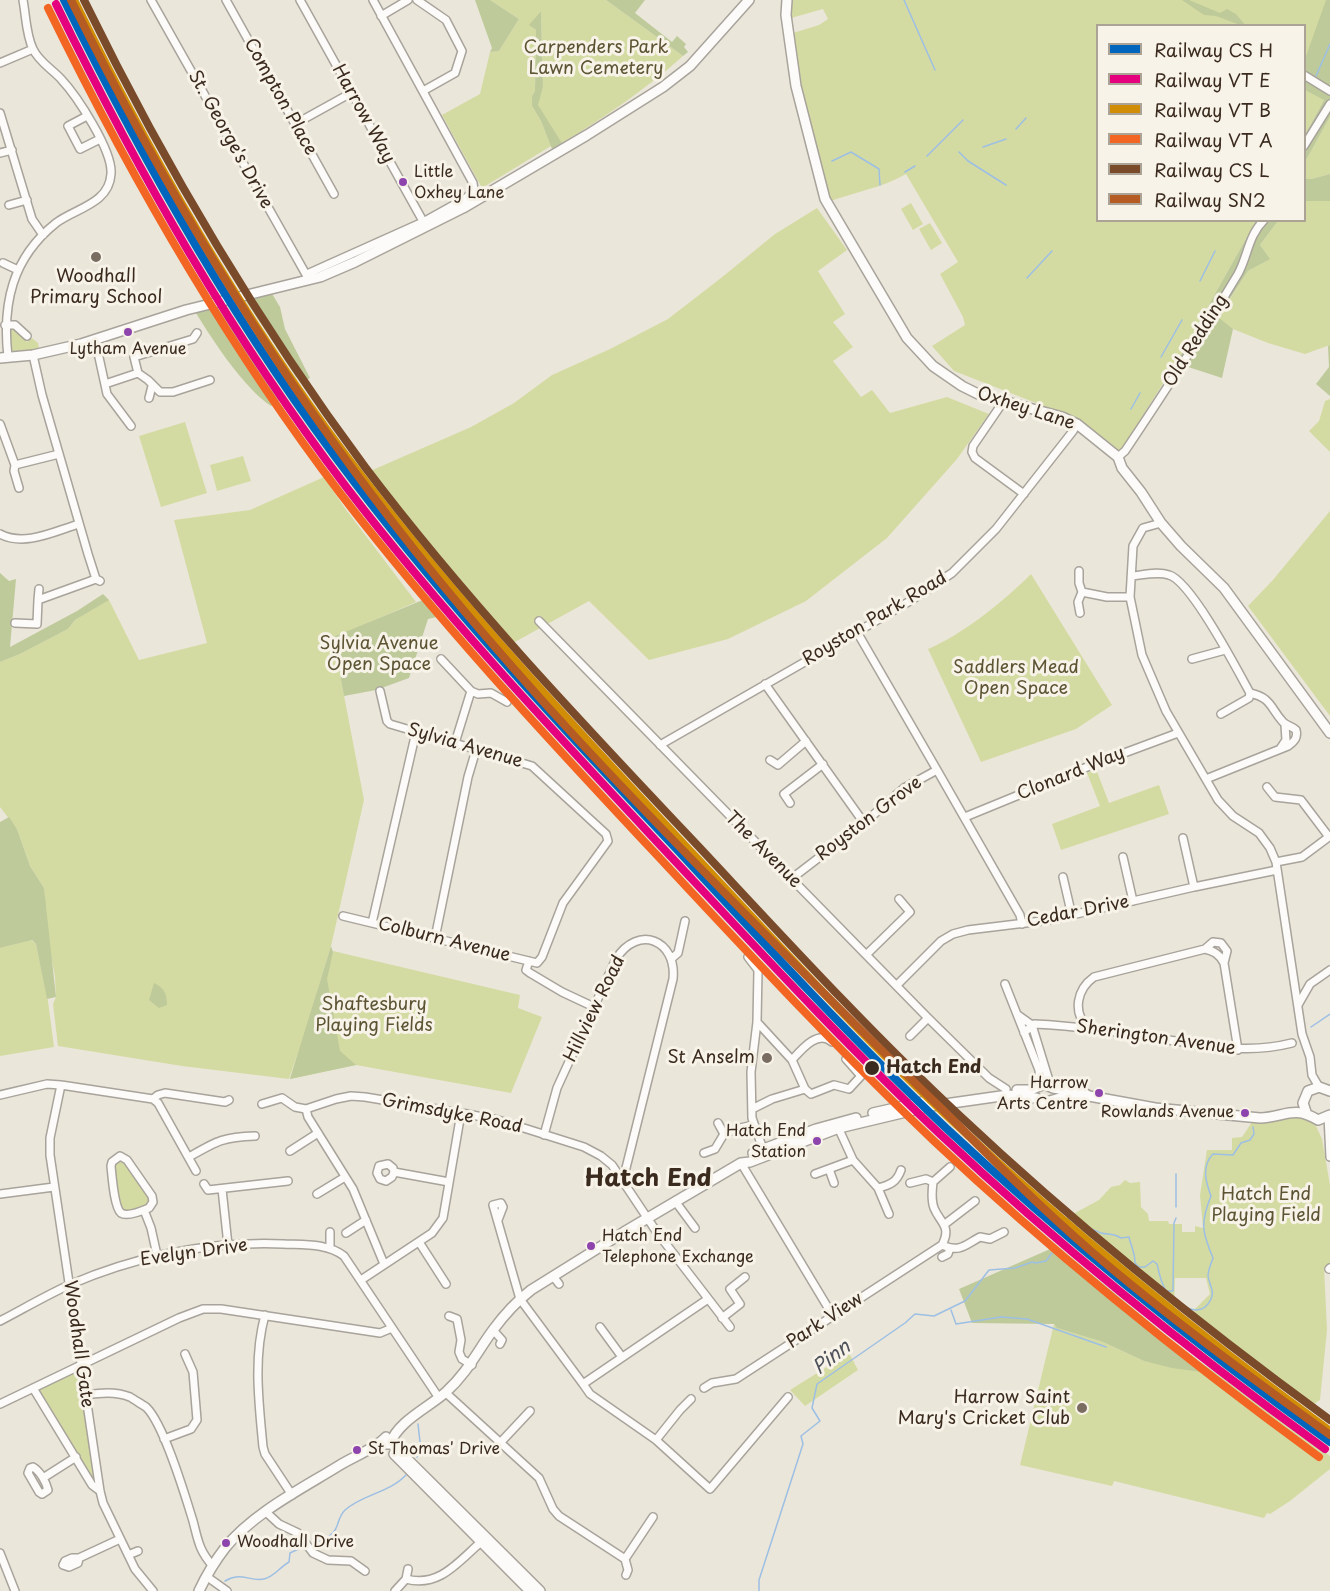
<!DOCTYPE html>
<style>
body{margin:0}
#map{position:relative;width:1330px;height:1591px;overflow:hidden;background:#ebe6da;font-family:"Playpen Sans",sans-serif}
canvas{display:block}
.legend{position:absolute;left:1096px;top:24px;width:210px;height:198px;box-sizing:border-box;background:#f7f3e8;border:2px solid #aca397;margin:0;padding:8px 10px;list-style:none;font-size:18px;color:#3b2a1e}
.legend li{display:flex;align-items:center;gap:12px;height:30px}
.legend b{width:30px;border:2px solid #aca397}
</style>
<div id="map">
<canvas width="1330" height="1591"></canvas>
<ul class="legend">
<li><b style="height:8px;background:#0065bd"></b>Railway CS H</li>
<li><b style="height:8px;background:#e5007d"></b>Railway VT E</li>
<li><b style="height:8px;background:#d18d06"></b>Railway VT B</li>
<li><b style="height:8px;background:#f26522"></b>Railway VT A</li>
<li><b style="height:8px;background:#7a4b2a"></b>Railway CS L</li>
<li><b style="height:8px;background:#b55b24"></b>Railway SN2</li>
</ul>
</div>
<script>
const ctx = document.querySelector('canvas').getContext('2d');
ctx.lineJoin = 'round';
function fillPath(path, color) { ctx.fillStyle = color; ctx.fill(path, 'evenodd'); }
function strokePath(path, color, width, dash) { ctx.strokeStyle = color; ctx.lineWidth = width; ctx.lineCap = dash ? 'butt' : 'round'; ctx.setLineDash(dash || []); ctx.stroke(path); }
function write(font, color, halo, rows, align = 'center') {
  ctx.font = font + ' "Playpen Sans",sans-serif'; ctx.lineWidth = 6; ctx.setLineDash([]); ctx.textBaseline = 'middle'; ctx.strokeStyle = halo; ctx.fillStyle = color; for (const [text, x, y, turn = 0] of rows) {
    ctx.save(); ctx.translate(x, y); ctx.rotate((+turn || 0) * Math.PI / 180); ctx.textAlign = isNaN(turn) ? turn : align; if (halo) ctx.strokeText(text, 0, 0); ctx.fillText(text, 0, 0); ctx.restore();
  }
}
fillPath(new Path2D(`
 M490,0H606L683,56C645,90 605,117 562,143L537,105L543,87L541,11L530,25L536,30L535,91L532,96V106L541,121L551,146L482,188L442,115L480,94L490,52L499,51L519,19Z
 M789,0H1328L1311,55L1305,60L1304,26H1098V220L1256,221L1176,363L1118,455L1077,419L954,371L932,346L965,325L963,317L940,274L958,262L906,174C882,188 854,192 828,202L800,98L793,33L819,25L828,19L823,9L791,18Z
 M1305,70L1324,100L1305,135Z
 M1330,117V174L1311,179H1305V162Z
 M1305,201H1330V345L1305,354L1268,343L1233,329L1218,318L1248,271L1269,259L1260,245L1278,221L1304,220Z
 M911,203L923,224L913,230L901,209Z
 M817,208L847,250L818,271L845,314L833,322L853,347L833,361L861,397L872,390L890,413L947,397L989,414L957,459L887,538L806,601L728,639L649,660L589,601L513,643L469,598L368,472L471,427L514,403L552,375L610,349L668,319L721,278L775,234Z
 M930,223L942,243L931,250L919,229Z
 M14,326L27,342L32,338L38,343L39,349L14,352L11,350L9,327Z
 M1330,399V452L1309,431L1319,421L1325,401Z
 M185,422L207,493L161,507L139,436Z
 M243,456L251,481L217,491L210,465Z
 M324,477L344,507L416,602L333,638L364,800L331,946L316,995L333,951L520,995L518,1008L542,1017L511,1093L356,1065L290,1079L298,1052L289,1079L182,1066L58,1046L53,1004L56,997L55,977L47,934L44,888L30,866L17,829L0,807V662L20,654L68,629L75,620L107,600H109L139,660L207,643L174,520L250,510Z
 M1330,511V716L1248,606L1272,581Z
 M1031,574L1112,705L1076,729L981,762L928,649C962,635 1004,601 1031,574Z
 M1096,769L1109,803L1159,785L1169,814L1061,850L1052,824L1100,806L1087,773Z
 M31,940L36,944L48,1001L54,1047L0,1056V948Z
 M1297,1118L1305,1119L1316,1126L1322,1139L1330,1185V1266L1324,1267L1327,1330L1320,1400L1308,1408L1250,1365L1195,1319L1194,1310L1210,1294L1206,1278H1175L1174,1309L1064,1219L1099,1200L1111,1187L1120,1185L1125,1180L1130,1183L1140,1182L1141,1207L1148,1214L1149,1221H1168L1169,1224H1182V1232H1195V1226L1203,1228L1200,1195L1207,1150H1232V1138L1242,1137L1252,1122Z
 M117,1159L125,1160L150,1198L148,1206L126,1212L119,1208L113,1165Z
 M1054,1324L1058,1328L1103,1342L1144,1361L1206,1366L1330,1456V1469L1290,1501L1270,1514L1267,1513L1264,1518L1114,1481L1112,1486L1020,1465Z
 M849,1353L858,1370L805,1406L790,1390Z
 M81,1365L100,1491L33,1388Z`), '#d4dba2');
fillPath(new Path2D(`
 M475,0H490L519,19L499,51L490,52L492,48Z
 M606,0H645L635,13L672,42L677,36L686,44L684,47L688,52L683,56Z
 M1182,0H1189L1220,13L1227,9L1236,14L1245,25H1240L1216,16L1204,15Z
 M1326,0H1330V117L1305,162V135L1324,100L1305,90V59Z
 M541,11L543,87L538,105L562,143L552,149L541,121L532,106V96L535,91L536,30L529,25Z
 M1330,174V201H1305V179H1311Z
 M1256,221H1278L1260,245L1270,259L1248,271L1218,317L1233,329L1222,378L1176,363Z
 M271,292L280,307L285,329L310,378L304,381L296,377L244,298Z
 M215,304L282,399L271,406C244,388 213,341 196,313Z
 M1330,345V396L1316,384L1329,367L1328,346Z
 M0,573L9,581L16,579L10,647L77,611L103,594L109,600L75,620L68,629L20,654L0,662Z
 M430,597L441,616L428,619L409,678L376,690L344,696L333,637Z
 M9,817L17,829L30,866L44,888L56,997L47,999L36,944L32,940L0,948V822Z
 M331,946L333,952L327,979L340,1051L356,1065L290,1079Z
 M154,983C164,988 167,993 167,1005L159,1008L149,1000Z
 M1057,1246L1175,1343L1216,1374L1172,1368L1144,1361L1103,1342L1057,1328L1054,1324L972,1323L959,1289Z`), '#beca9a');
strokePath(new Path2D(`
 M904,0L935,70
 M1316,76L1330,44
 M1016,129L1026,118
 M983,147L1006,139
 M959,152L968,161L1006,185
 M927,156L963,120
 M832,161L851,152L879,169L880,185
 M905,172L915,166
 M1027,278L1052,251
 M1200,281L1215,251
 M1161,357L1182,320
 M1131,409L1140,393
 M1311,1027L1330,1014
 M1176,1207V1174
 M1076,1226C1087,1225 1092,1230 1101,1233C1109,1235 1113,1233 1121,1238L1129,1237C1131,1247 1135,1252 1135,1263L1139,1267H1145L1153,1261L1157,1264C1159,1273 1161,1283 1166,1291C1176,1305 1201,1321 1211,1299C1215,1291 1209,1284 1208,1276C1208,1270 1211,1264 1213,1258C1202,1232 1200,1223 1211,1196C1206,1183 1201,1166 1213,1154L1233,1155L1241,1143L1250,1140L1254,1134L1253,1127
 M1167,1291H1173L1174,1223L1176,1218
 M951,1310L956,1324L1001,1317L1027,1319L1106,1347
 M417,1457L421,1451L418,1424
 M311,1544C321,1541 333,1537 337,1526C339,1520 340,1515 345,1510C363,1494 389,1493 406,1475
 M225,1581C241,1571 250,1582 264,1579C274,1577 280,1567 289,1562L290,1553L305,1546
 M759,1591V1580L803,1444L801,1436L820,1421L812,1408L817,1384L905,1323L915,1314L934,1316L965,1301L989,1270L1015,1268L1032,1262L1036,1263L1046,1261L1052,1253`), '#9dbfe4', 1.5);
const minor = new Path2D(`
 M151,0L308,278
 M226,0L334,194
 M300,0L424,223
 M417,0L446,20L462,51L455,73L423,91
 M381,16L408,0
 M0,63L33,49
 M1304,75L1330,91
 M0,113L32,219L43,235
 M87,116L68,126L80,149L100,139
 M295,124L351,93
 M1304,146L1330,104
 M0,153L12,150
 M9,205L27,200
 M3,263L18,270
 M307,274L423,222L466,198L474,190L473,183L373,0
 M5,325H15L27,336
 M95,339L107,394L131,426
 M33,355L42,395L88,554L96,579L100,581
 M8,357C2,304 12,258 56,223C76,208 109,204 111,174C113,151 77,96 61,79C52,69 39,62 33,49C26,35 26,16 23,0
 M138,373L134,357L193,339L197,333
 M105,384L138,373L148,380L160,392H173L210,380
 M149,398L152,386
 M999,408L973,446L972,452L975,458L1024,494
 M0,424L15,465L59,454
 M1118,457L1125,451C1164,393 1202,334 1238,274C1248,256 1248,236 1264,220
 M15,465L14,471L19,488
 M1161,523L1143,528L1133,546L1130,597L1142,655L1166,711L1218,800L1233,816L1259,833L1270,848L1276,862L1302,1034L1310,1057L1312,1075L1319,1087
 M0,534C25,547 55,531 79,524
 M1079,571V583L1082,592
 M1132,576C1143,575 1158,571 1169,575C1191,581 1238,671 1250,693C1272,698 1270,708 1283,722C1287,726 1292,726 1296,730C1298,738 1294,742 1288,746L1206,779
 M38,600L39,589
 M1080,613L1078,602L1082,592L1107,597H1130
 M539,621L928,1018L989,1078L1006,1089
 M15,623L37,624L38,600L96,579
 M441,659L471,691L455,743
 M1192,659L1225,650
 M765,684L864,823
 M471,691L478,694L491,693L507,702
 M1221,714L1249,698L1250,693
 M660,745L857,632L910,601L952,573L996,529L1073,431L1077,424
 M1280,749L1286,740L1285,725
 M770,760L778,765L806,741
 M937,770L1020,915L1022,924
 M1267,787L1275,797L1301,800L1329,837
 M790,803L784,794L823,764
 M965,817L1092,765L1178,733
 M1183,838L1194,887
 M1123,857L1133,901
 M1276,862L1302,857L1330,836
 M1063,877L1072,916
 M791,879L864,823L904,788L937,770L857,632
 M343,916L537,963L542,957L563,903L608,841L606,834L532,766L390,724L387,721L380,691
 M372,923L416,732
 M435,938L468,777L476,750
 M1205,949L1213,942L1221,943L1227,951L1224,963
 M867,954L910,912L899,899
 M748,957L758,970L757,1022L751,1072L752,1118L764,1152
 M671,959L678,953L685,921
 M529,961L526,970L530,973L562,992L594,1007
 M1005,984L1039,1070L1040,1085
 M897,985L941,941L953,934L968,930L1050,920L1194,887L1277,870
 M1298,1005L1310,984L1330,970
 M1018,1015L1032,1025L1051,1087
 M757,1022L792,1060L805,1089
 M1088,1028C1072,1012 1077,989 1094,977L1205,949C1214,951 1219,954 1224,963L1238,1050
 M1024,1033L1034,1024C1079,1026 1123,1033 1168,1040C1213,1046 1248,1054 1292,1043
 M910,1036L928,1018
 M792,1060C801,1050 818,1029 832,1042
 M61,1085L50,1138V1155L100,1491L103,1503L135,1569L153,1591
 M805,1089L811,1094L834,1085L849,1089L861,1076L846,1059
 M0,1095L47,1084L61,1085L153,1099L158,1103L196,1171
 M153,1099L158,1095L165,1093L225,1102L229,1100
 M262,1104L282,1098L295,1107L306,1109L336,1099L351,1096L365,1097L467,1114L498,1120L527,1129L584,1147L601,1156L612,1165L656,1231L730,1327
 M306,1109L308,1117L353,1189L384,1264
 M752,1109L772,1099L805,1089
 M1328,1116L1330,1157
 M837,1125L853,1160L878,1188L889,1214
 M724,1134L736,1129L753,1125
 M544,1135L557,1088L616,959C638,924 677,940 673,979L625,1172L620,1176
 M290,1151L318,1133
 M704,1153L715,1149L724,1134L718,1123
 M120,1156L127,1160L152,1196L153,1202L149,1208C142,1211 127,1217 121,1213C114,1207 112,1175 111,1166L112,1162Z
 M189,1157C217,1141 223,1137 255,1136
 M741,1163L833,1316
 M829,1169L834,1183
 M394,1172L392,1177L386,1181L380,1179L377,1173L379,1166L388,1164L393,1168L394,1172L449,1182
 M815,1174L853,1160
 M910,1183L926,1179L933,1182
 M204,1184L208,1190L288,1181
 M878,1188C890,1185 897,1182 901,1170
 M222,1189L228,1245
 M0,1194L54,1187
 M317,1194L345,1177
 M675,1201L695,1228
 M144,1210L151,1228L157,1255
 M498,1220L503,1207L501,1203L493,1205L520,1299L583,1384L590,1394L656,1440L710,1489L788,1397
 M945,1224L975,1201
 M346,1233L366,1220
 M419,1242L446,1284
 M942,1245C952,1226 940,1223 934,1208C931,1200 932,1190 933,1182L950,1167
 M942,1245C960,1253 965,1245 980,1237L990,1239L1004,1232
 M330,1248V1232
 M942,1257L948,1254L950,1248
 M1329,1269L1330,1268
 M553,1276L559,1284
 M361,1280L432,1233L443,1218L461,1113
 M265,1315C253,1358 259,1404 263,1447L265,1454L292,1495
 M449,1316L457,1319L461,1340L459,1352L462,1359L472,1365
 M722,1318L740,1304L730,1289L745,1277
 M0,1321C23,1309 45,1296 69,1285C137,1256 209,1241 283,1244C304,1245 327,1243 344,1256L439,1398
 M600,1327L622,1357
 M493,1330L502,1340L500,1344
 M583,1384L708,1299
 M33,1388L92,1485L100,1491
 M704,1388L712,1383L736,1379L942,1245
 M446,1393L539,1478L553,1509L559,1516L625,1559L653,1517
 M85,1395C100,1393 115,1391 130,1397C135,1400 141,1404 146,1407C164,1424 185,1495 193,1521C198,1540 199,1551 213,1566
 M0,1404L179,1318L203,1309H221L380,1333L392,1328
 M164,1439L191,1429L197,1420L193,1372L185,1354
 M656,1440L680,1410L691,1399
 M500,1443L530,1411
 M33,1467C40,1471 46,1482 48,1490L42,1494L39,1492L28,1473L30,1468Z
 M43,1478L76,1457
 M266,1512L279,1524L298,1533L313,1553L328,1560L351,1561L365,1571
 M0,1553L15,1591
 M128,1555L138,1551
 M79,1558H72L65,1561L63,1565L69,1567L78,1563L79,1558L120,1539
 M625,1559L628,1570L626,1575
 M206,1576L227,1591
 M406,1579C439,1588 458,1562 481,1542
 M395,1591L406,1579L408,1569`);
const major = new Path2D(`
 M787,0L786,15L796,86L825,199L907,338L933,366L962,386L978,394L1062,417L1077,424L1118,457L1122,468L1141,492L1161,523L1181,546L1224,588L1330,733
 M0,358L33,355L81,344L186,310L320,277L355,262L463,208L587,135L663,87L690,66L749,0
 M1017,1090H1031L1044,1084L1053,1088L1084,1093L1089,1096L1155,1108L1260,1118C1285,1117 1293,1105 1318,1120L1330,1115
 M1306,1112L1303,1103L1308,1091L1319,1087L1330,1091
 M873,1113L935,1099
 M753,1153L816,1129L856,1118
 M383,1441L386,1444H390C398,1421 428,1408 446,1392C467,1373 477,1352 493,1330C504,1315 517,1301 531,1290L624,1232L741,1163L750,1162L839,1128L931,1106L1008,1095L1036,1098L1043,1103L1063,1097L1089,1096
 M391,1443L540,1591
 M394,1454L530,1591
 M199,1591C206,1576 215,1561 225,1548C253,1513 303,1488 340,1465C355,1456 376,1448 386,1437`);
strokePath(minor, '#a8a39b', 10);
strokePath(major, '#a8a39b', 12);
strokePath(minor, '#fcfbf9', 7);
strokePath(major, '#fcfbf9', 9);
strokePath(new Path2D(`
 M64,0C147,169 240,333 355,483C455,614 569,735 682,855C768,948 854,1041 946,1128C1067,1241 1196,1345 1330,1442`), '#0065bd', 8);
strokePath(new Path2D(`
 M56,4C139,174 232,337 347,488C448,620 562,740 675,861C762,954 848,1047 940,1134C1061,1248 1191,1352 1325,1449`), '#e5007d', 8);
strokePath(new Path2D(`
 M74,0C156,168 249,330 363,478C465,611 580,733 694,855C780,947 865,1040 957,1125C1075,1235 1200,1336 1330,1431`), '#d18d06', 8);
strokePath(new Path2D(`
 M48,8C131,178 225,342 340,493C441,625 555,746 668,867C755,960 842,1054 934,1141C1055,1255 1185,1359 1319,1457`), '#f26522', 8);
strokePath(new Path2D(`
 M84,0C164,164 256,320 365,467C467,602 584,725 700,848C785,939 869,1031 960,1116C1076,1225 1201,1326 1330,1420`), '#7a4b2a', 8);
strokePath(new Path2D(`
 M71,0C157,174 255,340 372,495C494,658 637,805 780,949C834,1004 889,1058 945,1112C993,1160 1041,1208 1092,1252C1168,1317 1249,1376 1330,1435`), '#b55b24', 8);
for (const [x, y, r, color] of [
 [403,182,5,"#8e44ad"],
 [96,257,6,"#796c60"],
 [128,332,5,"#8e44ad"],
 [767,1058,6,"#796c60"],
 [872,1068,8,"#3b2a1e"],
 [1099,1093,5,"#8e44ad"],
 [1245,1113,5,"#8e44ad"],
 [817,1141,5,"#8e44ad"],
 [591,1246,5,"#8e44ad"],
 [1082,1408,6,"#796c60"],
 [357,1450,5,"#8e44ad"],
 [226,1543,5,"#8e44ad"]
]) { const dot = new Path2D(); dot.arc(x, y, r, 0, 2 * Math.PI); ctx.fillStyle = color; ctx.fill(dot); strokePath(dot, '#f7f3e8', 2); }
write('16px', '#3b2a1e', '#f7f3e8', [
 ["Little",414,173],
 ["Oxhey Lane",414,194],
 ["Lytham Avenue",128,350,"center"],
 ["Harrow",1088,1084,"right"],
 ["Arts Centre",1088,1105,"right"],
 ["Rowlands Avenue",1234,1113,"right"],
 ["Hatch End",806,1132,"right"],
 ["Station",806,1153,"right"],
 ["Hatch End",602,1237],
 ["Telephone Exchange",602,1258],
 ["St Thomas' Drive",368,1450],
 ["Woodhall Drive",237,1543]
], 'left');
write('18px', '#5d5434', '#f7f3e8', [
 ["Carpenders Park",596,48],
 ["Lawn Cemetery",596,69],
 ["Sylvia Avenue",379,644],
 ["Open Space",379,665],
 ["Saddlers Mead",1016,668],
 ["Open Space",1016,689],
 ["Shaftesbury",374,1005],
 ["Playing Fields",374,1026],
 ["Hatch End",1266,1195],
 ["Playing Field",1266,1216]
]);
write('18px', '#3b2a1e', '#f7f3e8', [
 ["Compton Place",280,97,61],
 ["Harrow Way",363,114,61],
 ["St. George's Drive",230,140,61],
 ["Old Redding",1196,341,-58],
 ["Oxhey Lane",1026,409,18],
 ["Royston Park Road",875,619,-31],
 ["Sylvia Avenue",465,746,16],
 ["Clonard Way",1071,774,-22],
 ["Royston Grove",869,819,-37],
 ["The Avenue",763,850,45],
 ["Cedar Drive",1078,912,-11],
 ["Colburn Avenue",444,940,14],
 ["Hillview Road",595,1009,-64],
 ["Sherington Avenue",1156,1038,8],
 ["Grimsdyke Road",452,1114,11],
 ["Evelyn Drive",194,1253,-8],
 ["Park View",825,1321,-33],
 ["Woodhall Gate",78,1344,82]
]);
write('18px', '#3b2a1e', '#f7f3e8', [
 ["Woodhall",96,277,"center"],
 ["Primary School",96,298,"center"],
 ["St Anselm",755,1058],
 ["Harrow Saint",1070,1398],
 ["Mary's Cricket Club",1070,1419]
], 'right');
write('bold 18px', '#3b2a1e', '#f7f3e8', [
 ["Hatch End",886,1068]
], 'left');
write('italic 20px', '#4e525b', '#f7f3e8', [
 ["Pinn",832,1358,-38]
]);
write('bold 24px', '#3b2a1e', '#f7f3e8', [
 ["Hatch End",648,1179]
]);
</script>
